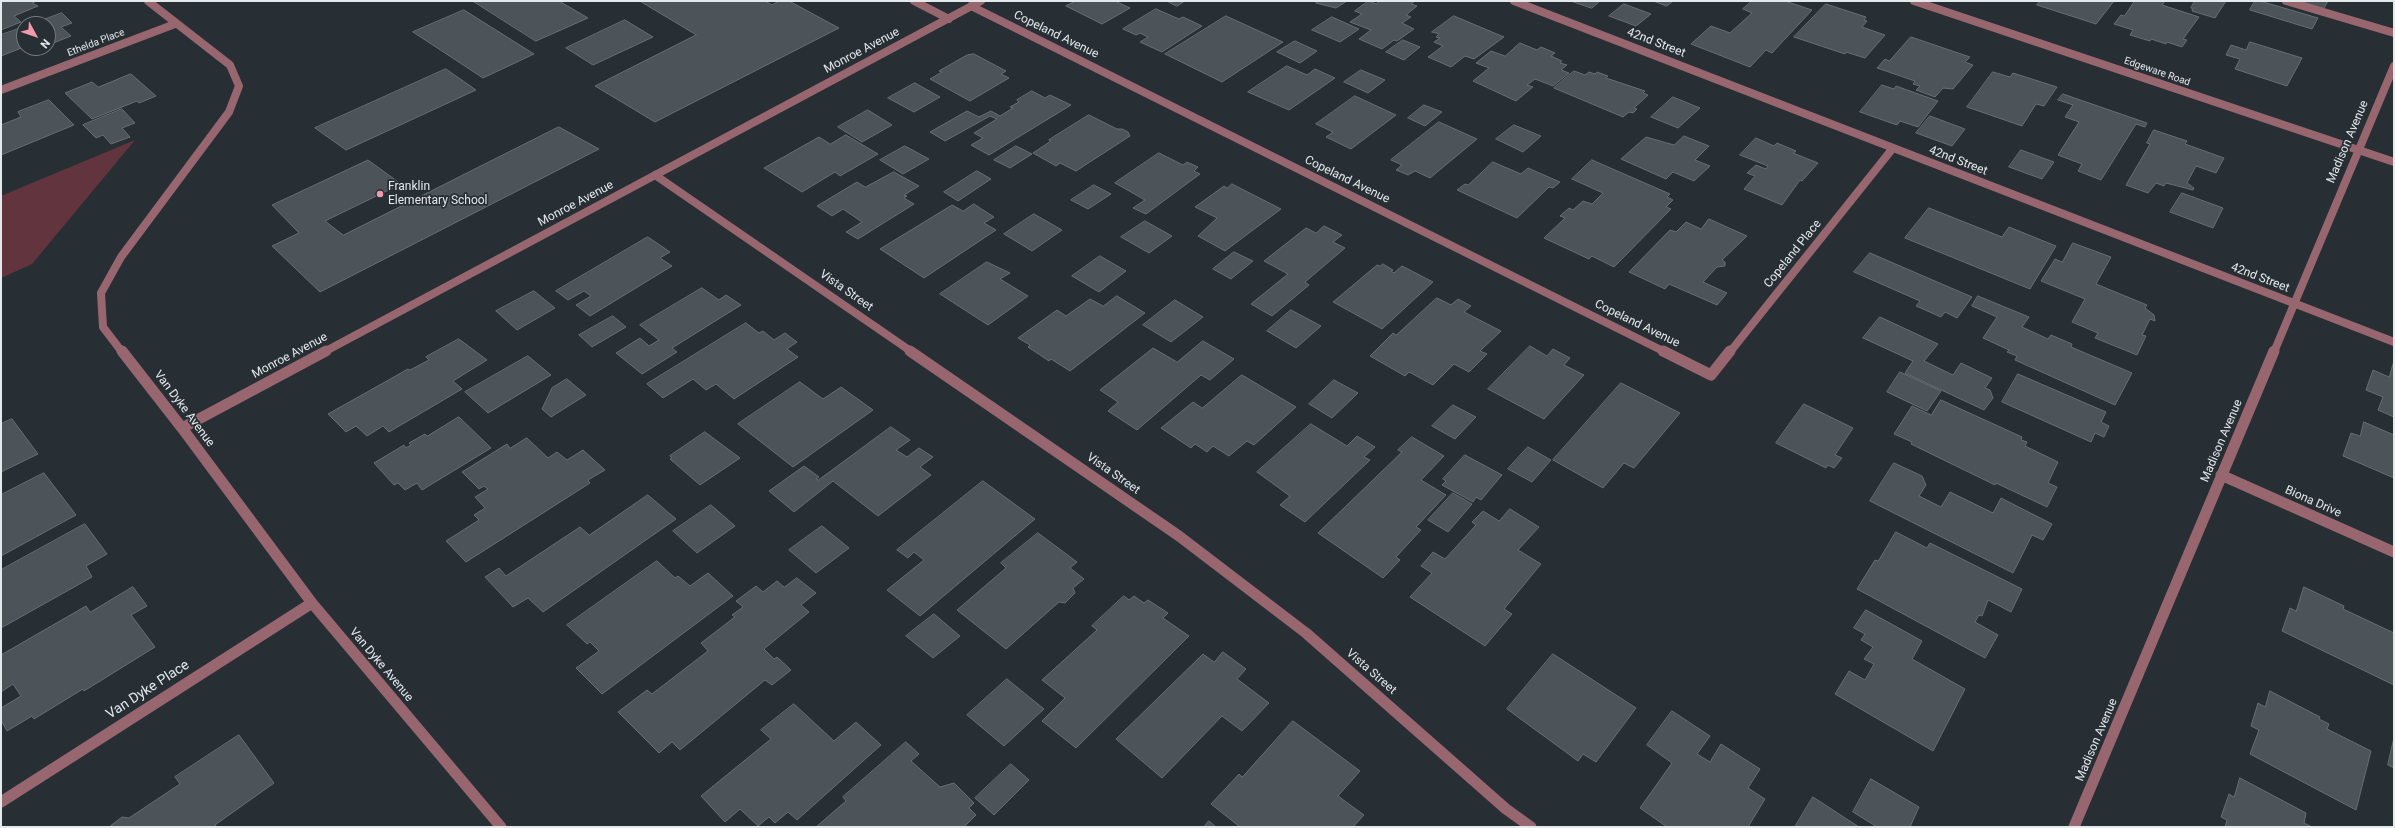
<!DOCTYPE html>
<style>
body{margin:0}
#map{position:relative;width:2395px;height:828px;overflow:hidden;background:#282f34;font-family:Roboto,sans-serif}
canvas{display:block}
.frame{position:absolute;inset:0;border:2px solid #e4e9ec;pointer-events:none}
.north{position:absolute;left:16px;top:16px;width:40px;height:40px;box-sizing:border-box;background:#282f34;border:1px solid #73797e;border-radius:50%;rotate:130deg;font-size:11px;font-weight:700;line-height:16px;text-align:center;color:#e4e9ec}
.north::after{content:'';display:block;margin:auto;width:14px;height:18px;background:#f39aaa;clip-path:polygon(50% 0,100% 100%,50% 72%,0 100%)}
</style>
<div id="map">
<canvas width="2395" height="828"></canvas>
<div class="frame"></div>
<div class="north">N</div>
</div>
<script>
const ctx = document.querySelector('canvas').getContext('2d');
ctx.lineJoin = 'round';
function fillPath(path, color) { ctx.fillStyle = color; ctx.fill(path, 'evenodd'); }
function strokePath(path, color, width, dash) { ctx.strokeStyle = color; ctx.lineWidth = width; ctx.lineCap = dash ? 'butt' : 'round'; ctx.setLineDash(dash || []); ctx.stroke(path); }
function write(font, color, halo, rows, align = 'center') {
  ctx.font = font + ' Roboto,sans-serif'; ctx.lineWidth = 3.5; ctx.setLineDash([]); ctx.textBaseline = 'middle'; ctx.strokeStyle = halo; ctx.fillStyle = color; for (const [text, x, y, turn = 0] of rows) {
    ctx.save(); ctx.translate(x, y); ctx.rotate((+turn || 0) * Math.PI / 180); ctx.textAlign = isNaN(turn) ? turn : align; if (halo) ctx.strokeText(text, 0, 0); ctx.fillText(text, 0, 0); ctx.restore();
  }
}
fillPath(new Path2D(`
 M135,140L32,264L1,278V196Z`), '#62353e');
const building = new Path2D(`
 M1,1H37L32,3L38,6L14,16L21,22L1,30Z
 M473,1H559L588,18L536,41Z
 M640,1H765L772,5L779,1H789L839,28L655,122L595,86L696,35Z
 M1076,1H1120L1117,2L1130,8L1102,24L1066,6Z
 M1167,1H1185L1177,6Z
 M1319,1H1347L1336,8L1316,3Z
 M1369,1L1376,4L1380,1H1415L1411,4L1417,6L1406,15L1411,17L1402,23L1414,29L1397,41L1394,40L1382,49L1359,39L1371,30L1350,22L1362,14L1355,11Z
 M1571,1H1600L1592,8Z
 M1654,1H1673L1667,6Z
 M1752,1H1785L1812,10L1772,53L1766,50L1750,67L1691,44L1711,26L1730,33L1752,13L1743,9Z
 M2040,1H2114L2096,24L2037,5Z
 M2135,1H2165L2162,5L2199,17L2183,39L2187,40L2182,47L2167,42L2166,44L2151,39L2150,41L2130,35L2133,30L2114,24L2121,15L2124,16Z
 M2195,1H2226L2215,18L2192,11L2193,9L2191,8Z
 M2255,1H2260L2318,18L2312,29L2250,10Z
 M2299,1H2328L2324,8Z
 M1624,4L1651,14L1636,26L1609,16Z
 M1826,4L1866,17L1864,20L1867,21L1862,27L1885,35L1865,58L1846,52L1845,54L1794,37Z
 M1156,9L1179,19L1183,17L1202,26L1162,52L1140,42L1148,37L1140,33L1136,35L1123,29Z
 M464,10L534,54L483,78L413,32Z
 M62,13L72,23L61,27L71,36L48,45V24H32Z
 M1226,16L1283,42L1222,82L1165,54Z
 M1454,16L1504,37L1474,59L1465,56L1451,67L1428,57L1443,46L1434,42L1440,38L1436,37L1439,34L1432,32Z
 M1332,17L1359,29L1340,42L1312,30Z
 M625,20L653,37L593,65L566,48Z
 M24,27V47L1,56V35Z
 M1911,37L1970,57L1965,62L1973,65L1953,89L1943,88L1935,97L1916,90L1920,86L1913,84L1915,81L1877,68L1885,59L1889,61Z
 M1403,40L1420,47L1404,60L1386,52Z
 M1295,41L1317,51L1300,63L1277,52Z
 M2250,42L2302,58L2287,86L2235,69L2240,59L2226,55L2231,45L2246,50Z
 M1520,43L1537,50L1541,47L1555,53L1551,56L1562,61L1560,63L1567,65L1561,70L1569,73L1553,86L1535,79L1527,85L1533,87L1516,101L1473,81L1489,68L1476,63L1491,51L1505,56Z
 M974,54L1006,71L1001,74L1009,78L970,101L930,79L942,72L939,71L967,55Z
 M1287,66L1307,75L1315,69L1335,78L1289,110L1248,92Z
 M446,69L476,90L346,150L315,128Z
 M1361,70L1385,80L1368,93L1344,82Z
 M1574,71L1585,75L1589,72L1595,74L1597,72L1608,76L1606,78L1645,91L1643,93L1648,95L1634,108L1637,109L1633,113L1629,112L1623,117L1554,88Z
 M1993,72L2010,77L2013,73L2057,87L2044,106L2036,104L2022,126L1967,107Z
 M131,74L156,96L139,103L137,101L92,119L65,93L92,82L98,87Z
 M915,83L940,97L914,112L888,98Z
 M1882,85L1894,89L1896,86L1938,101L1918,127L1900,121L1897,125L1860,112Z
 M1032,91L1045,98L1050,95L1071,105L989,155L971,145L983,138L974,133L997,119L990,116L945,141L930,132L967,111L979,117L991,111L1000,116L1013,108L1010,107L1019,102L1017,100Z
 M2063,94L2147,123L2145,127L2136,124L2101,180L2078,171L2082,164L2058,155L2079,122L2065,117L2073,105L2058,100Z
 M1355,96L1396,115L1351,149L1326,137L1333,132L1316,124Z
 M1673,97L1700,108L1678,128L1651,117Z
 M49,100L74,125L1,155V125L21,117L18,112Z
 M1424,105L1442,112L1425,126L1408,118Z
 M122,109L135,123L122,128L130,137L111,144L103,135L96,138L83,125Z
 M868,110L892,125L862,142L838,127Z
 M1089,115L1117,129H1122L1128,132L1130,136L1076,171L1060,163L1056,166L1033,153L1051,141L1049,140Z
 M1930,116L1965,129L1952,146L1916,133Z
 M1439,122L1477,139L1430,178L1415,171L1408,175L1396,170L1402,165L1391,160Z
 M1514,125L1541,136L1523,152L1496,139Z
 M559,127L599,149L320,292L272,246L299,233L272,205L368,160L401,184L325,221L343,235Z
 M2154,130L2187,141L2185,144L2224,158L2216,173L2196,166L2187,183L2194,188L2193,190L2166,183L2164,186L2156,183L2148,193L2126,185L2150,144L2147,143Z
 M846,135L878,154L840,176L835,172L802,192L764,168L819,137L830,144Z
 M1684,136L1709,146L1695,160L1710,166L1694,181L1673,172L1666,179L1621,159L1646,137L1674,145Z
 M1756,138L1774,146L1777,143L1796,151L1793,153L1818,163L1802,181L1800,180L1782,205L1744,189L1755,176L1747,173L1756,165L1766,169L1768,166L1740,155Z
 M905,146L929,159L903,174L880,160Z
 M1016,146L1032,154L1010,168L994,160Z
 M2021,150L2054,162L2042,179L2009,167Z
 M1159,153L1183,165L1187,162L1198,167L1194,171L1200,174L1146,214L1133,208L1145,200L1115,183Z
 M1592,160L1670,194L1667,197L1673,200L1666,207L1671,209L1614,267L1592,256L1589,259L1544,238L1565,218L1560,216L1569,208L1573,210L1583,201L1592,204L1603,193L1572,179Z
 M1493,162L1521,174L1528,168L1560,182L1553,188L1549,187L1517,218L1457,190L1465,184L1468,185Z
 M977,171L991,179L958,201L944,192Z
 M894,172L919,186L904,195L907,196L904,198L914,204L858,239L846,232L862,222L843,209L832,216L817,206L857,182L865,187Z
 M1232,184L1281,209L1225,251L1198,236L1217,218L1195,207L1224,186L1227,188Z
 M1094,185L1111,194L1088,209L1071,200Z
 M2182,193L2223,208L2213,228L2170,212Z
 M974,204L994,217L984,223L996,230L924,278L880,249L952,205L963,211Z
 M1929,208L2002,237L2009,227L2056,246L2030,289L1905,238Z
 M1034,214L1062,230L1032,251L1004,234Z
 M1709,219L1747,236L1722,260L1725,262V266L1717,267L1703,282L1727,293L1717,305L1669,284L1665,289L1629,272L1670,230L1676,232L1686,222L1701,229Z
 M1145,221L1172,236L1149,253L1121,237Z
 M1324,226L1342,235L1333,242L1345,248L1305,282L1309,285L1272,316L1251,304L1288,274L1264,261L1306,228L1316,233Z
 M648,237L670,252L660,258L672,266L590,316L576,305L591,296L584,291L568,300L556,291Z
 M2073,243L2111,257L2096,284L2147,305L2145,308L2154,315L2155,321L2150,319L2142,335L2146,336L2137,355L2095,338L2098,333L2072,322L2085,299L2041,281L2055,259L2062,262Z
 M1234,252L1253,261L1231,279L1213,269Z
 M1870,253L1972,297L1957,318L1945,312L1941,317L1916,306L1920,301L1854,272Z
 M1100,256L1126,271L1099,292L1072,276Z
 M987,262L1010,273L1000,279L1028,296L988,325L940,294Z
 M1383,264L1393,270L1391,271L1394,273L1402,266L1433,282L1382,329L1333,302L1377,265L1380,266Z
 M702,288L719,300L726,295L741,305L672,348L677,352L642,374L616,353L640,338L649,346L659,340L640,325Z
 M534,291L555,308L517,330L496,311Z
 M1117,296L1145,313L1070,371L1051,359L1049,361L1028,347L1030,345L1018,338L1057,310L1066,316L1090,299L1103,306Z
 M1978,296L2029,317L2022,327L2048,339L2051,335L2072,344L2071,347L2132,373L2115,405L2015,360L2017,356L2007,352L2009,350L1983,338L1997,317L1972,306Z
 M1437,298L1451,305L1458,299L1471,306L1464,312L1501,331L1480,351L1487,354L1469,372L1454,364L1433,385L1409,372L1405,376L1370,356L1393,333L1396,335Z
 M1175,300L1203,317L1171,342L1143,325Z
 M1291,310L1321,326L1296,348L1267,331Z
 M613,316L626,327L592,347L579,335Z
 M1880,317L1938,344L1924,361L1953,375L1961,363L1992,378L1985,388L1990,390L1993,398L1984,410L1905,373L1913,361L1863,338Z
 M746,323L759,333L763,331L774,340L785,333L797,342L787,349L798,357L734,399L716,384L706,390L693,379L663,398L647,384Z
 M459,339L487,360L453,381L462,389L389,432L383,426L367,436L356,426L346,432L328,414L408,369L410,370L429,360L426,357Z
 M1203,341L1234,359L1210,380L1201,375L1137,430L1108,411L1118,402L1100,390L1153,348L1177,362Z
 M1530,346L1547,356L1553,349L1570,358L1564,365L1584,375L1544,419L1488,389Z
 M528,356L551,375L488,413L465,392Z
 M2394,361V417L2378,410L2383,397L2366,390L2373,370L2389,377Z
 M1900,372L1941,391L1927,411L1887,392Z
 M2018,374L2106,412L2101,422L2109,426L2104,437L2095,433L2091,442L2002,402Z
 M1242,375L1296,407L1254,445L1247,441L1229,456L1213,446L1207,452L1195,444L1191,448L1161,428L1193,402L1202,408Z
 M567,379L586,395L551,417L542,409L552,388Z
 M1334,380L1358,393L1332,418L1309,404Z
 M800,382L823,399L841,387L873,410L793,467L738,424Z
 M1621,383L1680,413L1634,468L1624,463L1603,488L1553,460Z
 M1941,400L2022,437L2021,440L2027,442L2025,446L2058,462L2048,483L2057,487L2047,507L1996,483L1995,485L1911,444L1912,442L1894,434L1912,406L1931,415Z
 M1804,404L1853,428L1835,455L1842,458L1834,468L1828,465L1826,468L1776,443Z
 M1453,405L1476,417L1455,439L1432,426Z
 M459,417L491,448L422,490L417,483L405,490L398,483L394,485L374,463L404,445L406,448L411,445L409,443L425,434L427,436Z
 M12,419L38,454L1,472V424Z
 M2364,422L2394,435V478L2343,456L2351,433L2360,436Z
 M1311,424L1347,446L1357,436L1375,447L1364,457L1370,460L1305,522L1280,505L1290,496L1257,472Z
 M891,427L910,440L896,450L907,457L919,448L933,457L920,467L931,475L878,516L833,481L794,512L769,491L804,466L819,477L816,479L818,480Z
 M705,432L740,458L700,485L670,459L672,458L670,456Z
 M1412,437L1444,456L1421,480L1446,495L1416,527L1421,530L1396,557L1400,560L1383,578L1318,533L1402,452L1398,450Z
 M527,438L548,458L557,452L567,460L583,450L605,470L588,480L590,483L466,562L446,541L479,520L474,515L485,508L475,497L488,489L484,486L479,489L462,472L507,444L510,448Z
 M1528,447L1551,460L1532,482L1508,469Z
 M1465,455L1502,475L1481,500L1476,497L1473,502L1442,485L1446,481L1443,479Z
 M1894,463L1922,476L1926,485L1919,496L1941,507L1950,492L1993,513L2001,498L2052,524L2043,540L2032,535L2013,573L1870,501Z
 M44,473L76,515L1,556V495Z
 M983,481L1035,519L920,616L887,590L924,560L914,552L908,558L897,550Z
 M1453,493L1472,504L1448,532L1428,520Z
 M648,495L676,519L543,612L528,598L513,607L485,577L499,568L506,576L580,527L589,535Z
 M711,505L735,526L697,553L673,531Z
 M1510,509L1539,527L1518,550L1541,564L1504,609L1512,614L1485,646L1410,597L1432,573L1421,566L1433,552L1445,559L1476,525L1472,522L1483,511L1499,521Z
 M85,524L107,554L86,566L92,577L1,628V570Z
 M822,526L849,548L816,573L789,550Z
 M1896,532L1927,548L1930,543L2022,589L2011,612L1988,600L1982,616L1979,615L1975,622L1998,635L1985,658L1857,589L1875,560L1878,561Z
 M1038,533L1077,562L1070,568L1084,579L1073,588L1075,593L1065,603L1059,602L1006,649L957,610L1006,568L1001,563Z
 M657,561L675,578L678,576L690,586L708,573L733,596L602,694L576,668L599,651L590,642L587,644L567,625Z
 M797,578L816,593L801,605L809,612L764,649L774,659L777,657L791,670L772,685L765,680L680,750L672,742L659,753L618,712L647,690L652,694L708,651L701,643L735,617L732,615L743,607L736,601L756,586L763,592L777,581L784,587Z
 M133,587L147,606L131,615L155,647L84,691L83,689L34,719L32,716L7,731L1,720V708L21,696L13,684L1,692V655L86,606L90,612Z
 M2304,587L2344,606L2343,609L2394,633V685L2282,631L2290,608L2296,611Z
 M1124,596L1129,600L1134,596L1144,603L1148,600L1168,613L1163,618L1189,636L1076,748L1042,721L1065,698L1042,680L1097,630L1092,626Z
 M1866,610L1922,641L1912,659L1965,689L1933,751L1835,694L1849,671L1865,680L1874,664L1864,659L1873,647L1861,640L1865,634L1854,628Z
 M934,614L960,636L933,658L906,636Z
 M1223,652L1246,669L1237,679L1269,703L1242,731L1222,716L1162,778L1116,739L1203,654L1214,662Z
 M1553,654L1636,708L1596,762L1583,754L1578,761L1507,709Z
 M1007,679L1044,709L1004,746L967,715Z
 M2270,691L2320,717L2319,719L2329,724L2327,729L2371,751L2356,810L2250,754L2259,730L2251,726L2258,703L2265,707Z
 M794,704L834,741L856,722L881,745L797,820L788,812L775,823L769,817L758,826L740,809L725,822L701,796L771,739L761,730Z
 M1672,711L1710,736L1697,754L1710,762L1721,744L1760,769L1748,788L1765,799L1748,827H1667L1640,808L1672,763L1647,745Z
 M1293,721L1360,771L1338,796L1364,815L1353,827H1240L1211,804L1239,774L1242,777Z
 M239,735L274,783L215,825L216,827H109L122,817L129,818L180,784L175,777Z
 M2394,738V768L2388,765Z
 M906,742L919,754L911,761L940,787L954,783L974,803L969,808L976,815L964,827H816L846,801L843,797Z
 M1011,764L1029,780L994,815L975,798Z
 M2240,778L2306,813L2304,823L2312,827H2225L2227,820L2221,817L2229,794L2234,797Z
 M1871,779L1919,807L1910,827H1877L1853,812Z
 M1813,797L1859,827H1795Z
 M1209,821L1216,827H1204Z`);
fillPath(building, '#4c545a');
strokePath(building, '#666e74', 1);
strokePath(new Path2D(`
 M914,1L949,19
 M1514,1L2394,342
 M1914,1L2394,162
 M2286,1L2394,33
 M971,6L1665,352
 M1,90L175,24
 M655,175L912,352
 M122,352L103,327L101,293L121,257L229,112L239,86L230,65L148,1
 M324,352L981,1
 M1730,352L1893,148
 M2274,352L2394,66`), '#97666f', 8);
strokePath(new Path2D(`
 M122,351L182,428L312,603L501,827
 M910,351L1179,536L1306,633L1506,809L1531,827
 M1663,351L1711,375L1730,351
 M182,428L326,351
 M2221,475L2394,552
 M1,802L312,603
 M2074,827L2274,351`), '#97666f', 11);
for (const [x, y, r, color] of [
 [380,194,4,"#f39aaa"]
]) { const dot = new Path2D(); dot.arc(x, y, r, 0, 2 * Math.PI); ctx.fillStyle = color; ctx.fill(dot); strokePath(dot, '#282f34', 1.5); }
write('10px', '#e4e9ec', '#282f34', [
 ["Ethelda Place",96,43,-21],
 ["Edgeware Road",2157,72,19]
]);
write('12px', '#e4e9ec', '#282f34', [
 ["Copeland Avenue",1056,35,26],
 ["42nd Street",1656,43,21],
 ["Monroe Avenue",862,51,-28],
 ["Madison Avenue",2348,142,-67],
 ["42nd Street",1958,161,21],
 ["Copeland Avenue",1347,180,26],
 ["Monroe Avenue",576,204,-28],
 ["Copeland Place",1793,254,-51],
 ["42nd Street",2260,278,21],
 ["Vista Street",846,291,35],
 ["Copeland Avenue",1637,324,26],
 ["Monroe Avenue",290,356,-28],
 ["Van Dyke Avenue",184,409,53],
 ["Madison Avenue",2222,441,-67],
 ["Vista Street",1113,474,35],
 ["Biona Drive",2313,502,24],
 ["Van Dyke Avenue",381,665,50],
 ["Vista Street",1371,672,41],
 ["Madison Avenue",2097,740,-67]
]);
write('12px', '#e4e9ec', '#282f34', [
 ["Franklin",388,187],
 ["Elementary School",388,201]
], 'left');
write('14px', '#e4e9ec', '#282f34', [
 ["Van Dyke Place",148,690,-33]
]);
</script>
